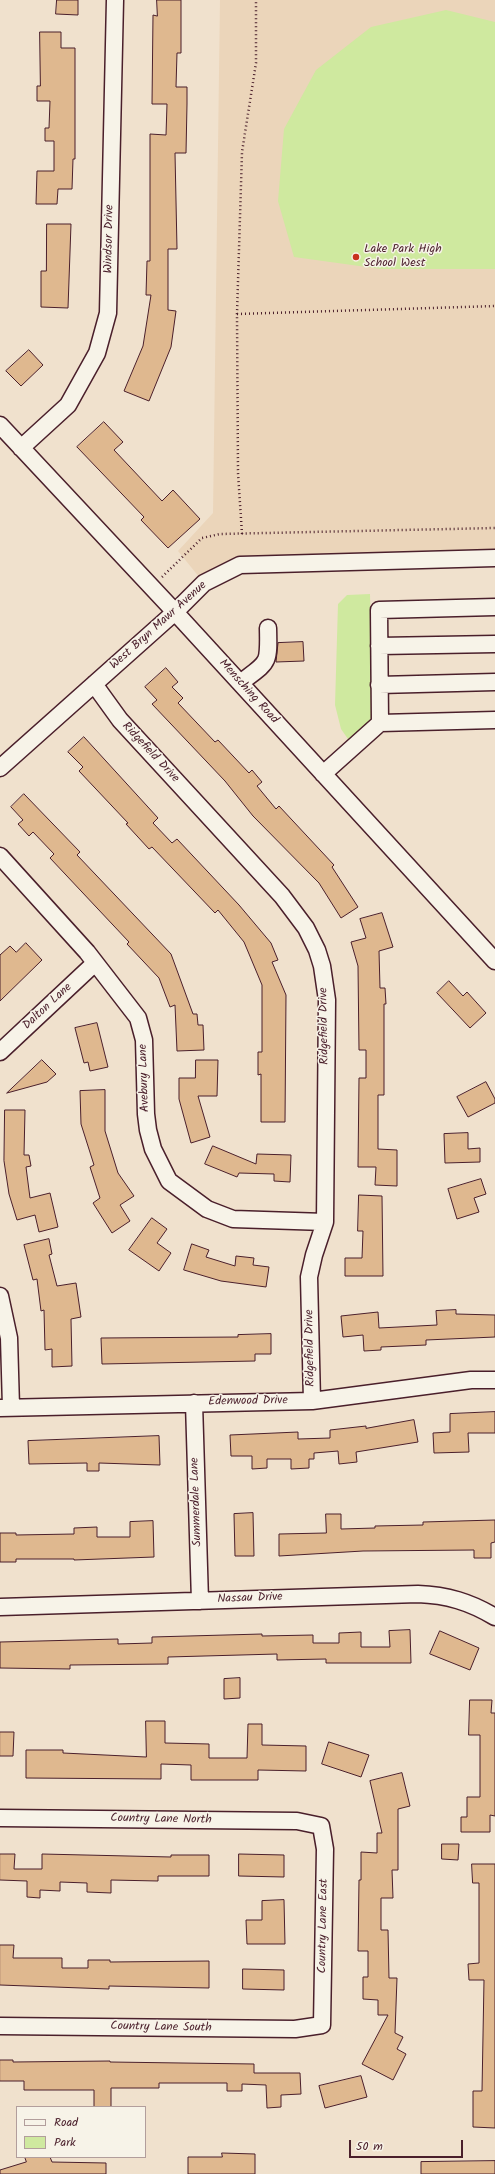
<!DOCTYPE html>
<style>
body{margin:0}
#map{position:relative;width:495px;height:2174px;overflow:hidden;background:#f0e1cd;font-family:Kalam,sans-serif}
canvas{display:block}
.legend{position:absolute;left:16px;top:2106px;width:130px;height:52px;box-sizing:border-box;background:#f7f3e8;border:1px solid #b29e9c;margin:0;padding:5px 7px;list-style:none;font-size:12px;color:#4a1f2b}
.legend li{display:flex;align-items:center;gap:8px;height:20px}
.legend b{width:20px;border:1px solid #b29e9c}
.scale{position:absolute;left:349px;top:2140px;width:114px;height:18px;box-sizing:border-box;border:2px solid #4a1f2b;border-top:0;padding-left:5px;font-size:12px;line-height:14px;white-space:nowrap;color:#4a1f2b;-webkit-text-stroke:3px #f7f3e8;paint-order:stroke}
</style>
<div id="map">
<canvas width="495" height="2174"></canvas>
<ul class="legend">
<li><b style="height:5px;background:#f7f3e8"></b>Road</li>
<li><b style="height:11px;background:#cfe99f"></b>Park</li>
</ul>
<div class="scale">50 m</div>
</div>
<script>
const ctx = document.querySelector('canvas').getContext('2d');
ctx.lineJoin = 'round';
function fillPath(path, color) { ctx.fillStyle = color; ctx.fill(path, 'evenodd'); }
function strokePath(path, color, width, dash) { ctx.strokeStyle = color; ctx.lineWidth = width; ctx.lineCap = dash ? 'butt' : 'round'; ctx.setLineDash(dash || []); ctx.stroke(path); }
function write(font, color, halo, rows, align = 'center') {
  ctx.font = font + ' Kalam,sans-serif'; ctx.lineWidth = 3; ctx.setLineDash([]); ctx.textBaseline = 'middle'; ctx.strokeStyle = halo; ctx.fillStyle = color; for (const [text, x, y, turn = 0] of rows) {
    ctx.save(); ctx.translate(x, y); ctx.rotate((+turn || 0) * Math.PI / 180); ctx.textAlign = isNaN(turn) ? turn : align; if (halo) ctx.strokeText(text, 0, 0); ctx.fillText(text, 0, 0); ctx.restore();
  }
}
fillPath(new Path2D(`
 M220,0H495V558L240,565L204,583L178,551L213,513Z`), '#ebd5ba');
fillPath(new Path2D(`
 M446,10L495,22V269H381L294,257L278,201L284,129L316,70L371,27Z
 M370,594L373,717L352,739H348L341,729L335,705L338,604L347,595Z`), '#cfe99f');
const building = new Path2D(`
 M57,0H78V15L56,14Z
 M157,0H181V53H177L176,87H187V104L186,153H175L177,249H168V310L176,311L171,347L149,401L124,391L143,346L151,295H146L147,261H150V134L166,135L167,104H152L153,15L157,16Z
 M40,32H61V48H75V159H73L72,189H58L57,204H36L37,171H54V141H45V128H49L50,101H37V86H40Z
 M47,224H71L68,308L41,307V271H46Z
 M29,350L43,365L21,386L6,371Z
 M104,422L123,442L114,450L162,501L173,490L200,519L168,548L141,520L144,517L77,447Z
 M303,642L304,661L276,662L278,643Z
 M166,668L178,682L172,687L183,698L178,703L215,742L218,740L249,773L252,770L262,782L257,786L276,809L279,806L334,865L332,867L358,907L341,918L319,883L253,816L225,781L152,704L157,700L145,687Z
 M84,737L158,818L153,823L172,843L177,839L239,905L271,943L278,960L272,962L286,995L285,1122H261V1074L258,1075V1052H262V985L244,942L218,910L215,913L152,847L149,849L126,824L128,823L79,771L83,767L68,752Z
 M24,794L80,852L77,855L171,954L193,1014H197L198,1025H203L204,1050L177,1051L175,1005L170,1007L159,978L127,944L129,942L50,858L54,854L33,832L29,836L18,824L23,820L11,807Z
 M382,913L393,947L379,951L380,988H385L386,1004H384V1095H378V1149L397,1150V1186L375,1185L376,1167H358L359,1078H366V1050H359L358,966L351,942L366,938L360,919Z
 M26,943L42,960L0,1001V955L10,946L16,952Z
 M449,981L463,996L467,992L486,1013L470,1028L437,993Z
 M97,1023L108,1067L90,1071L88,1062L84,1063L75,1028Z
 M42,1060L56,1074L47,1082L7,1093Z
 M196,1060H218L217,1096H198L210,1137L191,1143L179,1099V1078H195Z
 M486,1082L495,1099V1103L468,1117L457,1097Z
 M105,1090V1131L118,1173L134,1196L120,1205L130,1221L112,1233L93,1203L100,1198L90,1167L94,1165L81,1124L80,1091Z
 M5,1110H25L24,1155H29L31,1166L26,1167L30,1198L50,1193L58,1227L39,1232L35,1215L17,1220L9,1194L4,1161Z
 M468,1133V1149L480,1148V1162L445,1163L444,1134Z
 M213,1146L256,1164L257,1154L291,1155L290,1182L274,1181V1174L239,1173L237,1177L205,1164Z
 M481,1179L486,1194L474,1198L479,1212L457,1219L448,1189Z
 M359,1195L382,1196L383,1276H345V1258H362L363,1231H358Z
 M152,1218L167,1229L157,1243L171,1253L159,1271L129,1250Z
 M49,1239L52,1254L49,1255L57,1286L76,1283L81,1317L71,1319L72,1366L52,1367V1349L45,1350L44,1310L41,1311L37,1279L33,1280L24,1245Z
 M192,1244L209,1250L206,1257L235,1266L236,1256L254,1258L253,1265L269,1267L266,1287L221,1281L184,1270Z
 M456,1310V1314L495,1315V1337L426,1340V1345L381,1347V1350L364,1351L363,1335L343,1337L341,1316L378,1312L379,1328L437,1325L436,1311Z
 M271,1334V1354H255V1361L102,1364L101,1338L238,1337V1335Z
 M495,1412V1433H468L469,1452L434,1453L433,1433L450,1432V1414Z
 M414,1420L418,1442L356,1452L357,1462L339,1464L338,1451L314,1453V1459H309V1468L291,1469V1459H267V1468L252,1469V1456H231L230,1435L298,1432V1439L330,1438V1430L366,1426V1428Z
 M159,1436L160,1465L99,1463V1471H87V1463L29,1464L28,1441Z
 M253,1513L254,1556H235L234,1514Z
 M326,1514H341V1529L375,1528V1526L423,1525V1522L495,1520V1542L491,1543V1558H474V1550L363,1551L279,1556V1534L326,1533Z
 M153,1521L154,1557L74,1560V1559H16V1562H0V1533H16V1535L74,1534V1528L97,1527V1537H130V1522Z
 M410,1630L411,1663H326V1659L277,1660V1654L168,1657V1664L70,1665V1669L0,1668V1642L118,1639V1644L152,1643V1637L262,1634V1636L313,1635V1643H339V1633L361,1632V1647H390L389,1631Z
 M440,1631L479,1648L470,1670L430,1654Z
 M240,1678V1698L224,1699V1679Z
 M470,1700H492L491,1713H495V1816L490,1815V1832H461V1817H467V1797H480V1735H469Z
 M146,1721H165V1743L209,1744V1758H247L248,1724H262V1745L306,1746V1771L258,1770V1780H191V1765L161,1764V1779L26,1778V1750H63V1753L146,1757Z
 M0,1732H14L13,1756H0Z
 M329,1742L369,1755L361,1777L322,1764Z
 M402,1773L410,1806L398,1809V1870H392L393,1898H381V1930H388L389,1978H397L395,2033L403,2037L397,2049L406,2054L393,2080L362,2064L388,2015H378V2000L363,1999V1977H368V1951H358L359,1880H361V1852L377,1853V1833H382L370,1781Z
 M442,1844H459L458,1860L442,1859Z
 M0,1854H15L14,1869H42V1854L171,1857V1855H209V1876H158V1881L111,1880V1893L87,1892V1883L60,1882V1891L40,1890V1898L27,1897V1881L0,1880Z
 M239,1854L284,1855V1877L239,1876Z
 M472,1864H495V2128L473,2127V2091H482L484,1980H469L468,1964L479,1963V1883H473Z
 M284,1900L285,1944H247L246,1920H262V1901Z
 M0,1945H14L13,1958H62V1968H88V1960H110V1962L209,1961V1988L109,1986V1989L0,1985Z
 M243,1969L284,1970V1990L243,1989Z
 M0,2060H13V2062L110,2061V2062L254,2064V2073H300L301,2094L281,2095V2107L267,2108L266,2085L242,2084V2091H227V2083H159V2088H111V2107H94V2090H24V2081H0Z
 M361,2076L367,2097L325,2108L319,2086Z
 M222,2153L255,2154V2174H188V2157H222Z
 M25,2157H50L52,2162L106,2163V2174H0V2170L26,2162Z
 M495,2161V2174H421V2162Z`);
fillPath(building, '#dfb88f');
strokePath(building, '#4a1f2b', 1);
const minor = new Path2D(`
 M0,425L175,612L495,961
 M21,448L68,405L97,353L108,313L115,0
 M379,646L495,644
 M240,683C269,661 269,665 268,628
 M94,684L120,720L282,896L306,928L317,950L322,966L327,1000L325,1222L314,1255L309,1277L312,1401
 M379,685L495,682
 M380,723L379,610L495,607
 M0,768L175,612L204,583L240,565L495,558
 M323,774L380,723L495,720
 M0,856L87,952L138,1018L144,1040L146,1114L148,1130L153,1149L169,1181L207,1209L233,1219L325,1222
 M0,1052L95,963
 M0,1296L9,1338L11,1407
 M194,1403L200,1601
 M0,1408L312,1401L471,1380H495
 M0,1607L418,1594C447,1595 470,1602 495,1617
 M0,1818L297,1821L321,1826L325,1849L322,2025L295,2029L0,2026`);
strokePath(minor, '#4a1f2b', 19);
strokePath(new Path2D(`
 M237,314L495,306
 M242,534L238,473L237,314L242,152L256,63V0
 M162,577L202,538L220,534L495,528`), '#4a1f2b', 2.5, [1, 3]);
strokePath(minor, '#f7f3e8', 16);
for (const [x, y, r, color] of [
 [356,257,4,"#c8321e"]
]) { const dot = new Path2D(); dot.arc(x, y, r, 0, 2 * Math.PI); ctx.fillStyle = color; ctx.fill(dot); strokePath(dot, '#f7f3e8', 1.5); }
write('12px', '#4a1f2b', '#f7f3e8', [
 ["Windsor Drive",110,239,-89],
 ["West Bryn Mawr Avenue",159,626,-42],
 ["Mensching Road",248,692,48],
 ["Ridgefield Drive",150,753,47],
 ["Dalton Lane",48,1007,-43],
 ["Ridgefield Drive",325,1026,-91],
 ["Avebury Lane",145,1078,-92],
 ["Ridgefield Drive",311,1348,-91],
 ["Edenwood Drive",248,1402,-1],
 ["Summerdale Lane",197,1502,-92],
 ["Nassau Drive",250,1599,-2],
 ["Country Lane North",161,1820,1],
 ["Country Lane East",324,1926,-89],
 ["Country Lane South",161,2028,1]
]);
write('12px', '#4a1f2b', '#f7f3e8', [
 ["Lake Park High",364,250],
 ["School West",364,264]
], 'left');
</script>
